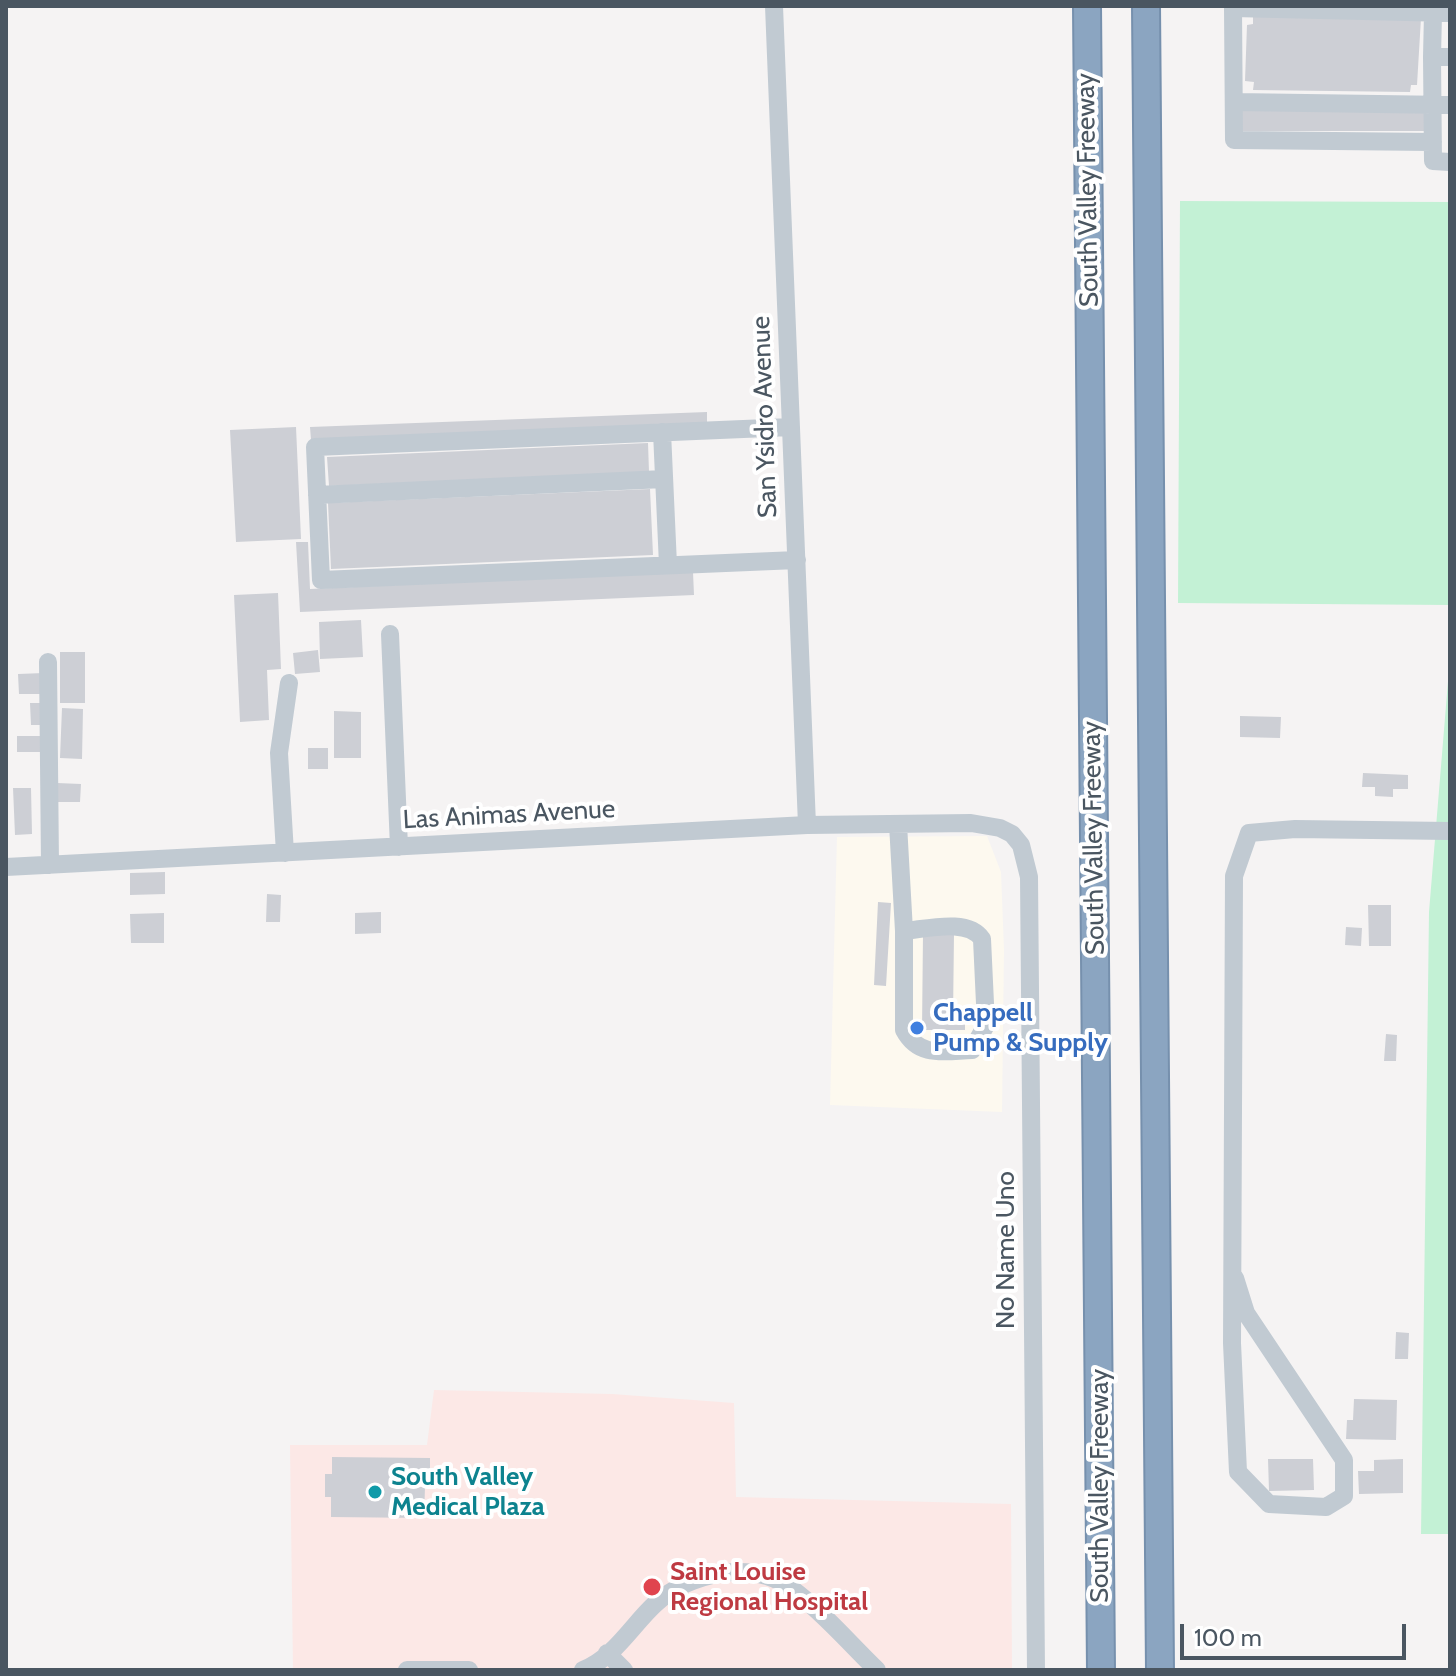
<!DOCTYPE html>
<style>
body{margin:0}
#map{position:relative;width:1456px;height:1676px;overflow:hidden;background:#f5f3f3;font-family:Cabin,sans-serif}
canvas{display:block}
.frame{position:absolute;inset:0;border:8px solid #4a5661;pointer-events:none}
.scale{position:absolute;left:1180px;top:1624px;width:226px;height:36px;box-sizing:border-box;border:4px solid #4a5661;border-top:0;padding-left:10px;font-size:24px;line-height:28px;white-space:nowrap;color:#4a5661;-webkit-text-stroke:6px #fff;paint-order:stroke}
</style>
<div id="map">
<canvas width="1456" height="1676"></canvas>
<div class="frame"></div>
<div class="scale">100 m</div>
</div>
<script>
const ctx = document.querySelector('canvas').getContext('2d');
ctx.lineJoin = 'round';
function fillPath(path, color) { ctx.fillStyle = color; ctx.fill(path, 'evenodd'); }
function strokePath(path, color, width, dash) { ctx.strokeStyle = color; ctx.lineWidth = width; ctx.lineCap = dash ? 'butt' : 'round'; ctx.setLineDash(dash || []); ctx.stroke(path); }
function write(font, color, halo, rows, align = 'center') {
  ctx.font = font + ' Cabin,sans-serif'; ctx.lineWidth = 8; ctx.setLineDash([]); ctx.textBaseline = 'middle'; ctx.strokeStyle = halo; ctx.fillStyle = color; for (const [text, x, y, turn = 0] of rows) {
    ctx.save(); ctx.translate(x, y); ctx.rotate((+turn || 0) * Math.PI / 180); ctx.textAlign = isNaN(turn) ? turn : align; if (halo) ctx.strokeText(text, 0, 0); ctx.fillText(text, 0, 0); ctx.restore();
  }
}
fillPath(new Path2D(`
 M987,836L1001,872L1004,950L1002,1112L830,1105L837,837Z`), '#fdf9ef');
fillPath(new Path2D(`
 M434,1390L612,1394L734,1403L736,1497L1011,1504L1012,1670H293L290,1445H427Z`), '#fce8e6');
fillPath(new Path2D(`
 M1180,201L1450,202V605L1178,603Z
 M1450,657V1534H1421L1429,912Z`), '#c3f1d5');
fillPath(new Path2D(`
 M1253,16L1421,18L1417,85H1411L1410,92L1253,90L1254,82L1245,81L1247,25L1253,24Z
 M1242,109H1427L1424,131H1240Z
 M707,412V425L311,440L310,427Z
 M296,427L301,539L236,542L230,430Z
 M648,443L649,472L329,486L327,457Z
 M650,489L653,555L331,569L328,503Z
 M296,542H308L310,589L693,572L694,595L300,612Z
 M278,593L281,669L267,670L269,720L240,722L234,595Z
 M361,620L363,657L320,659L319,622Z
 M318,650L320,672L295,674L293,653Z
 M60,652H85V703H60Z
 M44,673L45,694H19L18,674Z
 M30,703H41V725H31Z
 M62,708L83,709L82,759L60,758Z
 M334,711L361,712V758H334Z
 M1240,716L1281,717L1280,738L1240,737Z
 M17,736H42V752H17Z
 M308,748H328V769H308Z
 M1363,773L1408,775V789H1393V797L1375,796V787H1362Z
 M57,783L81,784L80,802H56Z
 M13,788H31L32,834L15,835Z
 M165,872V894L130,895V873Z
 M267,894L281,895L280,922H266Z
 M878,902L891,903L886,986L874,985Z
 M1368,905H1391V946H1369Z
 M381,912V933L355,934V913Z
 M164,913V943H131L130,914Z
 M1346,927L1362,928L1361,946L1345,945Z
 M923,933H954L953,1018H965V1030H922Z
 M1386,1034L1397,1035L1396,1061H1384Z
 M1396,1332L1409,1333L1408,1359H1395Z
 M1354,1399L1397,1400L1396,1440L1346,1439L1347,1420H1353Z
 M332,1457L430,1458V1480L416,1479V1487H425L424,1518L331,1517V1497H325V1474H332Z
 M1268,1459H1313L1314,1490L1269,1491Z
 M1403,1459V1493L1359,1494L1358,1471H1374V1460Z`), '#cdcfd5');
const highway = new Path2D(`
 M1087,6L1101,1670
 M1146,6L1160,1670`);
strokePath(highway, '#7690ad', 30);
strokePath(new Path2D(`
 M774,6L807,825
 M1433,13L1432,57H1450
 M1432,57L1433,161L1450,162
 M1234,102L1450,105
 M1433,142L1234,140L1233,8L1450,13
 M791,427L315,447L321,580L797,560
 M662,432L668,565
 M317,495L664,479
 M390,634L399,847
 M48,662L50,865
 M898,824L904,931V1030C919,1058 944,1051 972,1050L986,1025L982,939C968,918 927,929 904,931
 M285,853L279,753L289,683
 M6,867L807,825L971,823L1000,828L1012,834L1021,845L1029,877L1036,1670
 M1235,1278L1246,1313L1344,1460V1496L1326,1507L1269,1504L1238,1472L1232,1343L1234,876L1249,833L1295,829L1450,831
 M607,1653L624,1670
 M407,1670H469
 M583,1670C613,1659 633,1624 655,1604C690,1572 752,1559 792,1589C823,1612 850,1644 877,1670`), '#c1cad2', 18);
strokePath(highway, '#8ba5c1', 26);
for (const [x, y, r, color] of [
 [917,1028,8,"#3f7fe0"],
 [375,1492,8,"#0f9aa8"],
 [652,1587,10,"#e0444e"]
]) { const dot = new Path2D(); dot.arc(x, y, r, 0, 2 * Math.PI); ctx.fillStyle = color; ctx.fill(dot); strokePath(dot, '#fff', 3); }
write('26px', '#4a5661', '#fff', [
 ["South Valley Freeway",1088,190,-91],
 ["San Ysidro Avenue",765,417,-92],
 ["Las Animas Avenue",509,815,-3],
 ["South Valley Freeway",1094,838,-91],
 ["No Name Uno",1006,1250,-90],
 ["South Valley Freeway",1100,1486,-90]
]);
write('bold 26px', '#366cbe', '#fff', [
 ["Chappell",933,1013],
 ["Pump & Supply",933,1043]
], 'left');
write('bold 26px', '#0d838f', '#fff', [
 ["South Valley",391,1477],
 ["Medical Plaza",391,1507]
], 'left');
write('bold 26px', '#be3a42', '#fff', [
 ["Saint Louise",670,1572],
 ["Regional Hospital",670,1602]
], 'left');
</script>
